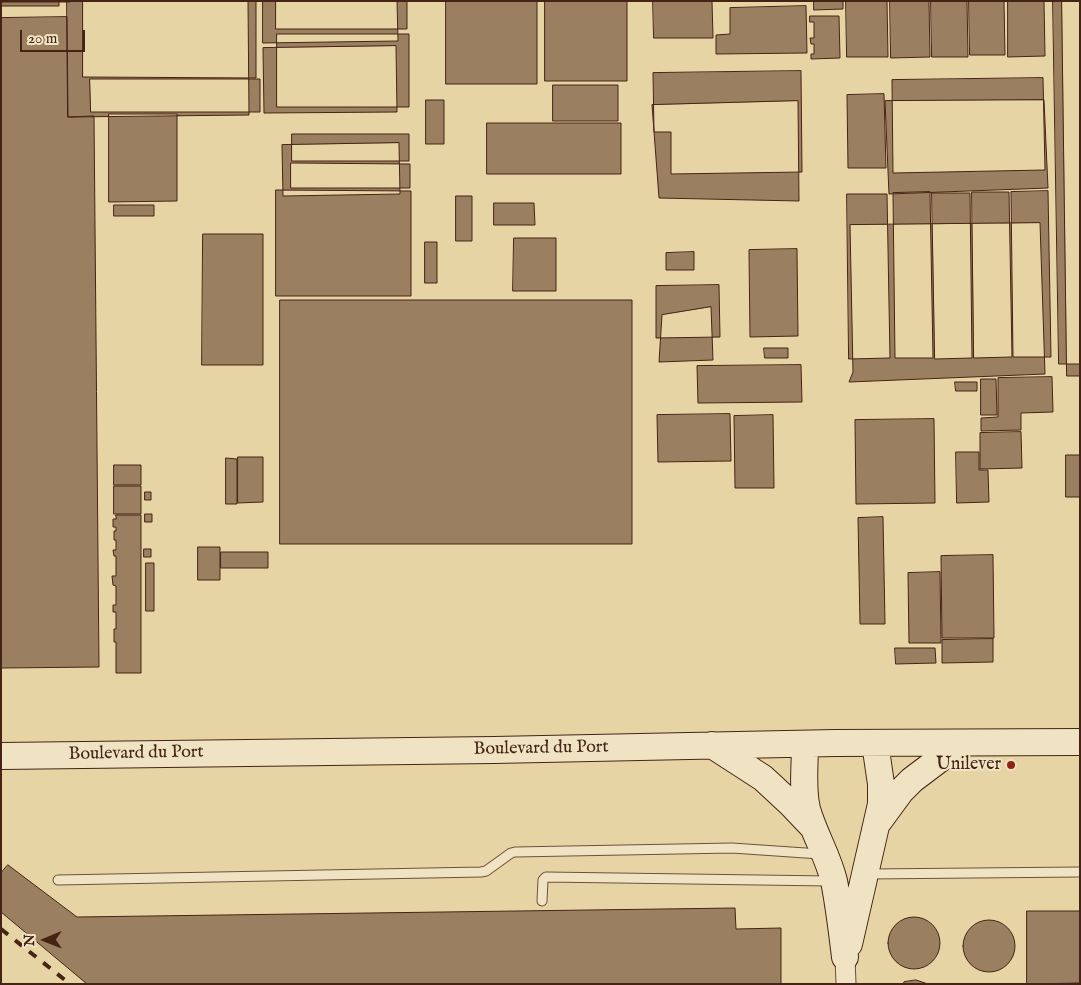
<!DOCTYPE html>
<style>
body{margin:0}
#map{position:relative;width:1081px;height:985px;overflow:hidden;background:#e7d4a5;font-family:"IM FELL English",serif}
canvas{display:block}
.frame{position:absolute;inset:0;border:2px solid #462415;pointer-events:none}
.north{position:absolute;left:20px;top:915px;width:50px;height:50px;-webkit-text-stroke:4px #efe3c4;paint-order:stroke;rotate:269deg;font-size:14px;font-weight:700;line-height:20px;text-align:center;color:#462415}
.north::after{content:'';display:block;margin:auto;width:18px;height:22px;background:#462415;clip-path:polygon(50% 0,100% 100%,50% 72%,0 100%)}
.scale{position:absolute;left:20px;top:30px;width:65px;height:22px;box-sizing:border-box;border:2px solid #462415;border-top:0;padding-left:6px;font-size:15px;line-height:18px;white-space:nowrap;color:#462415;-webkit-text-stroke:4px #efe3c4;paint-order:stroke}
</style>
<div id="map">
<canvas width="1081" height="985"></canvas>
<div class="frame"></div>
<div class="north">N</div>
<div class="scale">20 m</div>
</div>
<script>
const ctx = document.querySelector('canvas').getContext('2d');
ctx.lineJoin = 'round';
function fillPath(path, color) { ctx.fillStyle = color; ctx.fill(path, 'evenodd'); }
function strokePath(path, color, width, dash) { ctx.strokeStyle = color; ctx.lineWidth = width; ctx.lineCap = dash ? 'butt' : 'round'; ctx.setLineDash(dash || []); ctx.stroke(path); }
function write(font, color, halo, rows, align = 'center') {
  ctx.font = font + ' "IM FELL English",serif'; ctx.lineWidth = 4; ctx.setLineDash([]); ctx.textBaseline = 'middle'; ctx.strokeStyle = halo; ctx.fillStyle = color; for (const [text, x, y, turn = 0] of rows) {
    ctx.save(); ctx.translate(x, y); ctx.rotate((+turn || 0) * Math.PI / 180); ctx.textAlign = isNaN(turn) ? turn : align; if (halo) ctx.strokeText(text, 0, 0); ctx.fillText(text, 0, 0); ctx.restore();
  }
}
const building = new Path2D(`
 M1,1H59V6H1Z
 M1,1H70V2H1Z
 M67,1H248L249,115L68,117Z
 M83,1H256V78L83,77Z
 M263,1H397L398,41L263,43Z
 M276,1H407V29H276Z
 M446,1H537V84H446Z
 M545,1H627V81H545Z
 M653,1H712L713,38H654Z
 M814,1H843V9L814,10Z
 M846,1H887L888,57H847Z
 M890,1H929L930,57L891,58Z
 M931,1H967L968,57H932Z
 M969,1H1004L1005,55H970Z
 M1008,1H1044L1045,56L1008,57Z
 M1053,1H1080V364H1059Z
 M1062,1H1080V376H1067Z
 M806,6L807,53L716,54V35L730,34V8Z
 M810,16H839L840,58L811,59V54H814V44H811L810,38H814V22H810Z
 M67,17L68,117L94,116L99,667L1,668V18Z
 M277,34H409V107H277Z
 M396,46L397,112L264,113L263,48Z
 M801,71L802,172L671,174V132H654L653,73Z
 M1043,78L1045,170L893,173L892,80Z
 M90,79H260V112H91Z
 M553,85H618V121H553Z
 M884,94L886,168H848L847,95Z
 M426,100H444V144H426Z
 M1044,100L1048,188L889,194L885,101Z
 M798,101L799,201L659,198L652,105Z
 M109,114H177V201L109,202Z
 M487,123H621V174H487Z
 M292,134H409V161H292Z
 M399,143L400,194L283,196L282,145Z
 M291,163L410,164V188H291Z
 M276,190L411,191V296H276Z
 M1048,191L1051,357H1013L1011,192Z
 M930,192L933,358H895L893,193Z
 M972,192H1009L1012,357L974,358Z
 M932,193H970L972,358L935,359Z
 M847,194H887L890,358L849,359Z
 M456,196H472V241H456Z
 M494,203H534L535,225H494Z
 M114,205H154V216H114Z
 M1040,223L1045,374L849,382L853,372L850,225Z
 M203,234H263V365H202Z
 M514,238H556V291H513Z
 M425,242H437V283H425Z
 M797,249L798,336L750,337L749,250Z
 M694,252V270H666V253Z
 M719,285L720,337L656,338V286Z
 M280,300H632V544H280Z
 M711,307L713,360L659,362L662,315Z
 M764,348H788V358H765Z
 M801,365L802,402L698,403L697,366Z
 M1052,377L1053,412L1021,413V430L981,431V418L998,417V378Z
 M981,379H996L997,415H981Z
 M955,382H977V391H956Z
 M730,414L731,461L658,462L657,415Z
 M773,415L774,488H735L734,416Z
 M934,419L935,503L856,504L855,420Z
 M1021,432L1022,468L980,469V433Z
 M956,452H979V470H988L989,502L957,503Z
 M1066,455H1080V497H1066Z
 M238,457H263V502L238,503Z
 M226,458L237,459V504H226Z
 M114,465H141V485H114Z
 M114,486H141V514H114Z
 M145,492H151V500H145Z
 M145,514H152V522H145Z
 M116,515H141V673H116V642H114V629H116V612H113V605H116V586L113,585L112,576H116V556H114L113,550H116V540H114V531H116V527H113V519H116Z
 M883,517L885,624H860L858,518Z
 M198,547H220V580H198Z
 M144,549H151V557H144Z
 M221,552H268V568H221Z
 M993,555L994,638H942L941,556Z
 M146,563H154V611H146Z
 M940,572L941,643H909L908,573Z
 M993,639V662L942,663V640Z
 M895,648H935L936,663L896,664Z
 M8,865L77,917L735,908L736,929L781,928V984H87L1,912V873Z
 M1027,911H1080V983L1027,984Z
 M888 943a26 26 0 1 1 52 0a26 26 0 1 1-52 0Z
 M963 946a26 26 0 1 1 52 0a26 26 0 1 1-52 0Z
 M916,980L928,984H903L904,982Z`);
fillPath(building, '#9a8060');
strokePath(building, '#462415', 1);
const lane = new Path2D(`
 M868,874L1080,872
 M58,880L481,872L486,871L511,853L515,852L732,848L820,854
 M542,901L543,880L546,877L830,881`);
const street = new Path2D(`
 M845,957L846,984`);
const secondary = new Path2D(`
 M805,744C805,765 802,789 807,809C814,834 828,856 834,881C839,906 842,932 845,957
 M712,745L763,778L791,804L812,826
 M1,756L494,750L835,743L1080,742
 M879,821L901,791L912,780L961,743
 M849,944L881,804V784L875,743`);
strokePath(lane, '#6e5039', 11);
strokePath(street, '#6e5039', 21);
strokePath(secondary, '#462415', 28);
strokePath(lane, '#efe3c4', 9);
strokePath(street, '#efe3c4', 19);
strokePath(secondary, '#efe3c4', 26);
strokePath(new Path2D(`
 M1,929L70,984`), '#462415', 4, [9, 9]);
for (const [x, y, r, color] of [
 [1011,765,5,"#8f2418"]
]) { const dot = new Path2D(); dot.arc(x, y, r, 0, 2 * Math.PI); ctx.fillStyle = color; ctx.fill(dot); strokePath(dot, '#efe3c4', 2); }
write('18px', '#462415', '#efe3c4', [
 ["Boulevard du Port",541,749,-1],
 ["Boulevard du Port",136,754,-1]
]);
write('18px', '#462415', '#efe3c4', [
 ["Unilever",1001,765]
], 'right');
</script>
